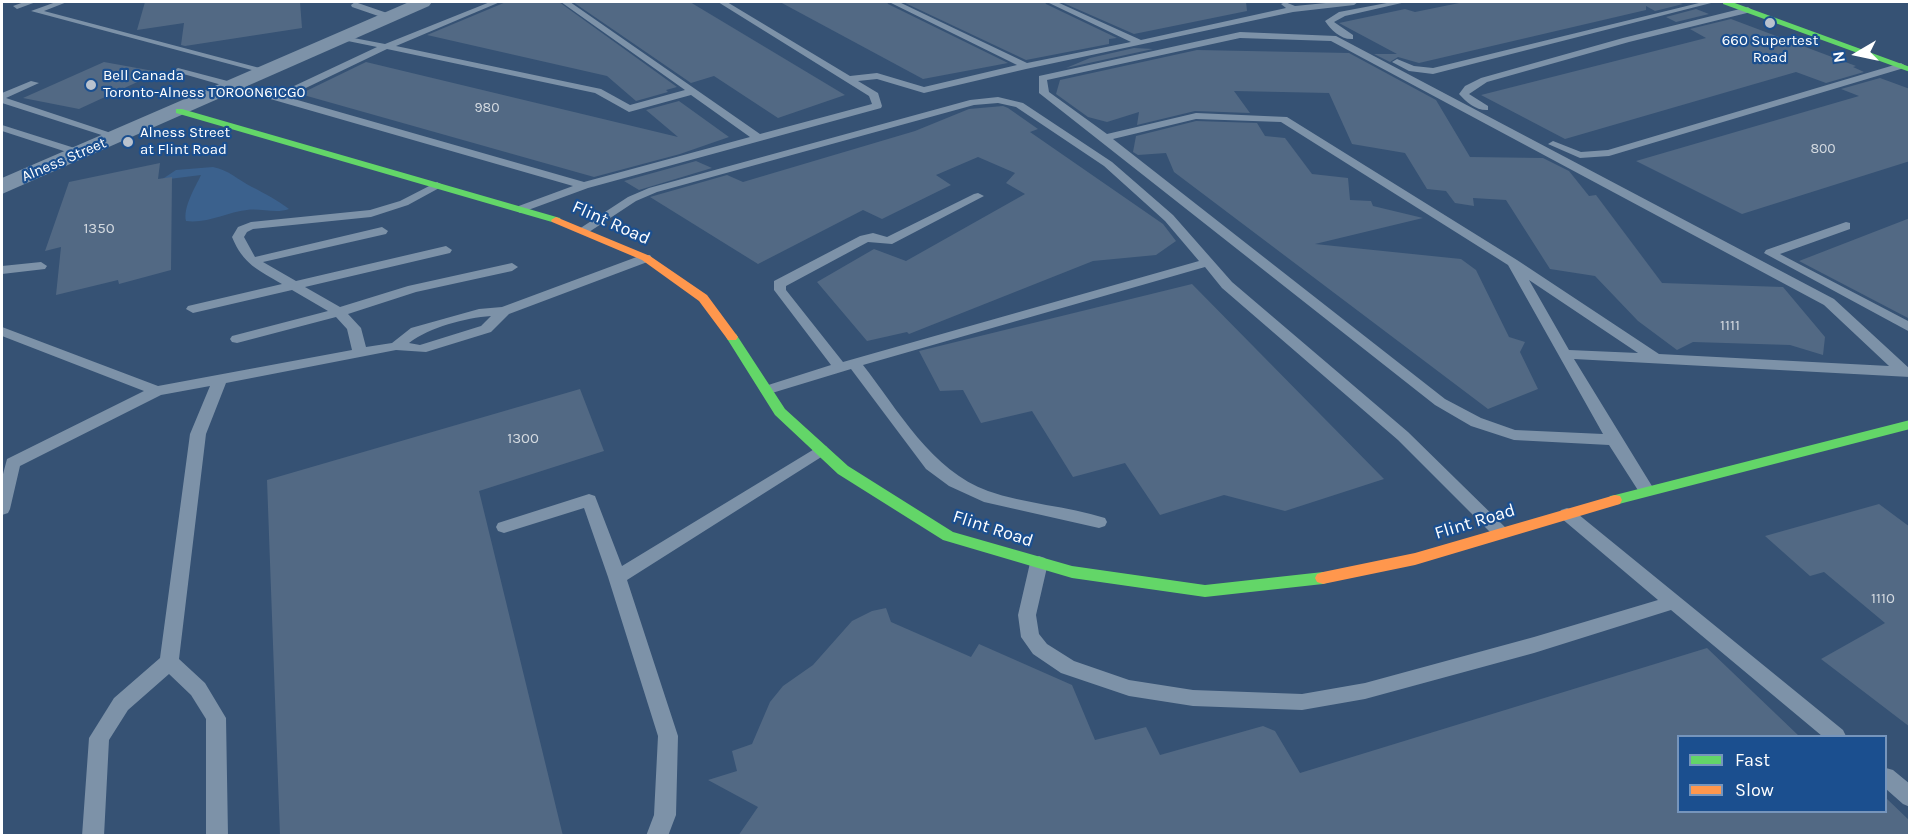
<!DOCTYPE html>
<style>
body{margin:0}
#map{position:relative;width:1911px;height:837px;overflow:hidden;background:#365274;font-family:Karla,sans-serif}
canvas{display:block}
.frame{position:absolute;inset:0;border:3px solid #fff;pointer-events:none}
.legend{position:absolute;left:1677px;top:735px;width:210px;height:78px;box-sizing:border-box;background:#1b4f8f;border:2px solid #7695bc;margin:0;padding:8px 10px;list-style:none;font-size:18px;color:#fff}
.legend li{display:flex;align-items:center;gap:12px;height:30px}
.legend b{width:30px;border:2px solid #7695bc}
.north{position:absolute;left:1827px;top:24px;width:60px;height:60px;-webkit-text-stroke:4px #1b4f8f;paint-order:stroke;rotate:261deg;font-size:16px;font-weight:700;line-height:24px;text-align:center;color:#fff}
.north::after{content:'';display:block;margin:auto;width:21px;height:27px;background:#fff;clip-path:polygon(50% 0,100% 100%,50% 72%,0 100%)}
</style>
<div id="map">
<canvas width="1911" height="837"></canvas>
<div class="frame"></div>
<ul class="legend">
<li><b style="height:8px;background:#63d668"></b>Fast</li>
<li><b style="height:8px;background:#ff974d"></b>Slow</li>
</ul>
<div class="north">N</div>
</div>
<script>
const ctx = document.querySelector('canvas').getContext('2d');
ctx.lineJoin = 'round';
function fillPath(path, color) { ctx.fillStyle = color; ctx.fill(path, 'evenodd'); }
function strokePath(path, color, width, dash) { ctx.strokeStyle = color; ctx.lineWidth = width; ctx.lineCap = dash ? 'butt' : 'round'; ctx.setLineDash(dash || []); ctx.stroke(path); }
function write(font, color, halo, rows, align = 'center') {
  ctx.font = font + ' Karla,sans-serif'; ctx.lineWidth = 4.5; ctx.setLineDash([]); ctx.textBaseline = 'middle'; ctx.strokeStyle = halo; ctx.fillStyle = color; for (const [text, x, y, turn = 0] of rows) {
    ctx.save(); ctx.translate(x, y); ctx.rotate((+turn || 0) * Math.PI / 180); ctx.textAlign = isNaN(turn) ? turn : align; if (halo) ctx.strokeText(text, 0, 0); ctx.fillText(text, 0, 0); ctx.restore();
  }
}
fillPath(new Path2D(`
 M213,167C229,170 238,180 252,187C266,194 277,200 289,209C276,214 261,208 247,210C227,212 207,224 186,221C183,207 195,188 201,175L161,180L176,170Z`), '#3b618d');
fillPath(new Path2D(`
 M145,2H300L302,28L185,46L181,45L184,23L137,30Z
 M506,2H559L677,87L666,90L668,92L636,101L607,76L427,35Z
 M573,2H690L845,95L778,118L714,76L691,83Z
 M780,2H887L888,4L1008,63L923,79Z
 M903,2H1045L1046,4L1117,38L1109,39V44L1026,60Z
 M1061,2H1246L1247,11L1134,34Z
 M1464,2H1676L1683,4L1655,11L1646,6V10L1419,63L1398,57L1390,62L1374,54H1397L1339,23L1405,9L1415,12Z
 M1696,9L1709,14L1676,22L1666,17Z
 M1731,19L1856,66L1853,67L1864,72L1826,83L1796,72L1565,139L1481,95L1706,38L1690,29Z
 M1134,48L1153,49L1066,68L1090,58Z
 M1197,50L1349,53L1436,100L1470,157L1543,158L1569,171L1589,196L1596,195L1662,283L1783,287L1825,337L1823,355L1790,345L1693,342L1677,350L1638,321L1595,276L1550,269L1506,200L1473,198L1474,206L1455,203L1446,191L1427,189L1405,153L1352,144L1329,93L1234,91L1250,113L1195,111L1137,125L1139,112L1107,122L1088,117L1056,94L1060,80Z
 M104,62L159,72L79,109L23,98Z
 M366,62L678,137L646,110L679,101L729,137L680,154L594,177L300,94Z
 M1880,78L1910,89V161L1742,214L1636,161L1859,96L1841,89Z
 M1003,106L1008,108L1038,129L1030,132L1163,224L1176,241L1156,255L1093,261L909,334L907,332L867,341L817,282L874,249L906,261L1025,194L1006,183L1015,173L978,157L936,175L951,185L882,219L863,210L758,264L650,197L727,175L743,182L915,131L969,109Z
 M1196,121L1257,123L1265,136L1285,138L1312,174L1348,178L1350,200L1371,201L1373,206L1423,218L1315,244L1461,259L1476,270L1509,337L1525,342L1520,352L1538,389L1488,409L1174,172L1166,153L1138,155L1133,152L1136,136Z
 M696,161L712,168L639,190L624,181Z
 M160,163L158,179L172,177L171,270L119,284L118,280L56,295L61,247L45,251L69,182Z
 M1910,218V319L1799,261Z
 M1192,284L1384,479L1285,511L1224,495L1160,515L1125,463L1073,477L1032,411L981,423L963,390L940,391L919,351Z
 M580,389L604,451L479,491L563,836H280L267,480Z
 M1879,504L1910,527V727L1821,659L1885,623L1824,572L1810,576L1765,536Z
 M886,608L891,622L971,657L979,644L1072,685L1095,740L1146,727L1160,755L1263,726L1275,731L1300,773L1707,648L1799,736H1678V812H1886V798L1910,821V836H738L758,807L708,780L737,771L732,751L752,744L770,702L783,686L813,665L852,621L872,611Z`), '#526984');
fillPath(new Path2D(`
 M24,2H36L17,9L13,6Z
 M56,2H67L44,11L271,71L263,73L31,11Z
 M355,2L390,14L391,16L387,19L352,7L351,5Z
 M490,2H500L396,46L601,89L630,105L685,90L561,2H570L760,134L872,104L869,96L718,2H727L850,76L877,73L924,87L1017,65L889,2H899L1027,63L1131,42L1047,2H1057L1141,40L1286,8L1281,4L1285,2L1295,6L1336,2H1358L1354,5L1293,12L1026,69L924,93L877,79L858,81L878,93L882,106L881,108L588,188L520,213L514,209L516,207L573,186L173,71L178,68L277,94L377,47L338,39V35L385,44ZM387,49L595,93L629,112L691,95L750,137L584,182L287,97Z
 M1392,2H1406L1345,16L1334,22L1353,35V39C1341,40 1331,30 1325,21L1339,12Z
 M1703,2H1715L1433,74L1409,71L1392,62L1397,59L1414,66L1433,68Z
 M1748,7L1752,10L1751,12L1629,42L1487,82L1469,94L1488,106V110C1477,111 1466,102 1459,94L1465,86L1481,78L1623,38Z
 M1240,32L1336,36L1834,299L1910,369V377L1574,359L1655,491L1653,495H1641L1609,445L1514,440L1471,426L1435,405L1039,93V76ZM1240,38L1331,41L1824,305L1889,366L1659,354L1517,260L1287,117L1196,113L1107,134L1049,92L1047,80ZM1196,119L1281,122L1508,265L1603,434L1515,430L1481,418L1445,399L1113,139ZM1529,280L1638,353L1569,350Z
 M1901,63L1906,66L1904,68L1609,156L1580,158L1548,144L1553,141L1581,152L1608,150Z
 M31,81L39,83L6,98L123,137L122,139H114L2,103V93Z
 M998,97L1023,103L1112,162L1173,215L1232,282L1408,432L1507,529L1509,533L1507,537L1501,539L1495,537L1398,440L1222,288L1205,267L863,365C898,410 932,471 988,491C1025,504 1067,506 1105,518L1107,522L1105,526L1099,528L984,502L949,486L926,469L851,369L772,393H762L760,390L762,387L831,365L774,290V281L860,236L873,233L887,237L974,194L978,193L984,196L892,244L868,242L786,286V290L843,362L1199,261L1165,221L1104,166L1016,107L998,103L974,105L657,192L636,201L589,232H581L579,229L628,197L649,188L970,100Z
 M2,125L84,151L85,153L84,155H76L2,131Z
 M437,182L443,185L441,187L408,205L371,217L253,229L247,232L244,237L255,257L382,227L388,231L386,234L263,262L296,281L446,246L452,250L450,253L305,287L340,307L408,286L512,263L518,267L512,271L416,292L348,314L361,328L366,347L392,343L411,328L479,309L502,307L642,255H650L652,258L650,261L509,314L491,332L426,352L396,350L226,383L206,434L179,659L205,683L226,718L228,836H206V719L191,695L169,674L128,710L109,740L104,836H82L89,738L114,698L160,658L190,434L210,386L161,395L20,466L10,509L8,513L2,515V478L7,459L144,391L2,336V327L158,386L352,350L347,329L336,317L237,343L232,342L230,339L232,336L328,311L292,290L193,313L186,309L188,306L282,284C258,270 243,264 232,237L238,227L251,222L370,210L400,201ZM491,316L481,326L420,345L409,343C430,327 465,318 491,316Z
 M1846,222L1850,223V229L1780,254L1910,322V332L1764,253L1766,250Z
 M41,262L47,266L45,269L2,274V266Z
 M821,445L826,446L829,450L826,454L627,580L678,736L676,815L668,836H646L654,815L658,736L608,577L584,508L504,533L498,531L496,527L498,523L589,494L595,496L622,566Z
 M1567,508L1573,510L1843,730L1846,736H1822L1671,610L1534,653L1365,699L1302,710L1193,706L1129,696L1061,673L1033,654L1021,637L1018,615L1030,563L1033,558L1039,556L1045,558L1048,563L1036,615L1039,634L1047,644L1074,661L1129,680L1193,690L1302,694L1365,683L1534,637L1658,600L1561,518L1559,514L1561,510Z
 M1886,768L1893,770L1910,784V807L1903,804L1886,789Z`), '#7d92a8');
fillPath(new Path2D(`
 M409,2H432L429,6L2,194V178Z`), '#7d92a8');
fillPath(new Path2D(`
 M1723,2H1732L1910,67V72L1723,4Z
 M176,109H182L560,218L561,220L560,222H552L176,113Z
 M732,333L736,334L785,409L848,466L953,532L1072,566L1205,585L1323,572L1329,574L1331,578L1329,582L1323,584L1205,597L1072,578L943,540L838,474L775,415L726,337Z
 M1910,420V429L1615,505L1610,504L1608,500L1610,496L1615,495Z`), '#63d668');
fillPath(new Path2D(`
 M556,217L650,256L707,295L738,337L736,340H728L699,301L642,260L552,222L551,220Z
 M1615,495L1620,496L1622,500L1620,504L1415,565L1323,584L1317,582L1315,578L1317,574L1323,572L1415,553Z`), '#ff974d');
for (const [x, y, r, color] of [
 [1770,23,6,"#b9c2ce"],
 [91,85,6,"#b9c2ce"],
 [128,142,6,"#b9c2ce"]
]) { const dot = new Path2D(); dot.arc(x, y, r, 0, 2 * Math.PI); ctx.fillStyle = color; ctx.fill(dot); strokePath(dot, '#1b4f8f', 2); }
write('14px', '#d4dae0', null, [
 ["980",487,108],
 ["800",1823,149]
]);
write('15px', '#fff', '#1b4f8f', [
 ["660 Supertest",1770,41,"center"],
 ["Road",1770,58,"center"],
 ["Bell Canada",103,76],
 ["Toronto-Alness TOROON61CG0",103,93],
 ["Alness Street",140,133],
 ["at Flint Road",140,150]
], 'left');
write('15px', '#fff', '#1b4f8f', [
 ["Alness Street",64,160,-23]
]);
write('15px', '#d4dae0', null, [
 ["1350",99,229],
 ["1111",1730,326],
 ["1300",523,439],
 ["1110",1883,599]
]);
write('18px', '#fff', '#1b4f8f', [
 ["Flint Road",611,223,24],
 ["Flint Road",1475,522,-17],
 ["Flint Road",993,529,18]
]);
</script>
